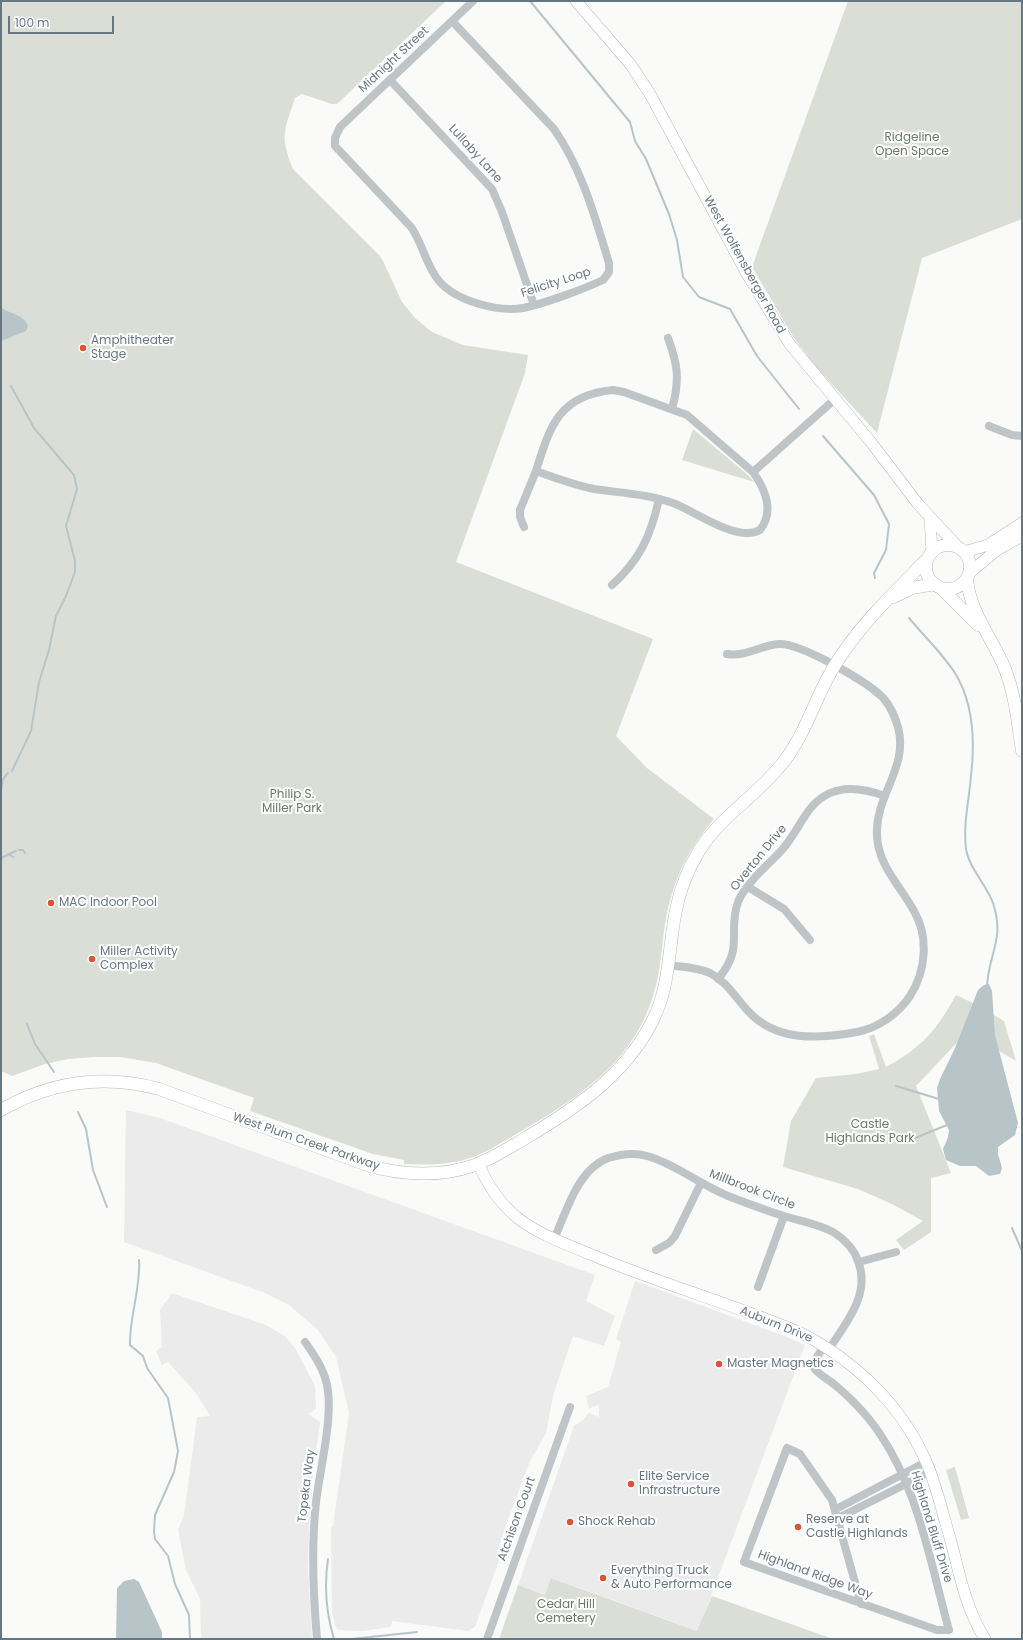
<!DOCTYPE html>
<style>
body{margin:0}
#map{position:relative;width:1023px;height:1640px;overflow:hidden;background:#fafaf8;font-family:Poppins,sans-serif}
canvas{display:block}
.frame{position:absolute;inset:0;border:2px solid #667781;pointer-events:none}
.scale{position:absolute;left:8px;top:16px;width:106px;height:18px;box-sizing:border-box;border:2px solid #667781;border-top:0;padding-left:5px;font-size:12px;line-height:14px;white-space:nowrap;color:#667781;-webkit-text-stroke:3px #fff;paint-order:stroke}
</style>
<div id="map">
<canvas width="1023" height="1640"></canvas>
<div class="frame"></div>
<div class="scale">100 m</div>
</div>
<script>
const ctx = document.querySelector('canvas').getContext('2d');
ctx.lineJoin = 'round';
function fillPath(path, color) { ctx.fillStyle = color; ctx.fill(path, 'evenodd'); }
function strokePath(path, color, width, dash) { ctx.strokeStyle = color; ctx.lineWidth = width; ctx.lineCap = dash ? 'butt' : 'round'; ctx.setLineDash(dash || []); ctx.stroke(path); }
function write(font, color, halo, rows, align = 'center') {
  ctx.font = font + ' Poppins,sans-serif'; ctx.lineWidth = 4; ctx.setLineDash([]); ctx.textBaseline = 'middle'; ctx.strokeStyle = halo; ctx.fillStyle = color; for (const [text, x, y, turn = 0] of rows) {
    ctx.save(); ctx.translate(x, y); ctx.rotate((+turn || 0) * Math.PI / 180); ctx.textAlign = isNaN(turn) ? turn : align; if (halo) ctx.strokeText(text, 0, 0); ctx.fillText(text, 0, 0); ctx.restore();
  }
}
fillPath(new Path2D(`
 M126,1110L160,1118L595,1275L586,1301L615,1316L604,1346L573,1336L553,1396L546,1433L530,1461L508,1520L499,1546L504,1547L475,1627L468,1631L392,1621L391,1627L363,1631L337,1630L332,1614L331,1526H333L349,1413L336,1357L317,1329L289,1305L265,1293L124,1242Z
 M635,1281L787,1337L805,1345L698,1631L552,1578L545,1595L518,1585L574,1426L583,1420L589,1413L599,1417V1406L596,1405L589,1409L586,1396L608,1387L621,1342L616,1339Z
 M172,1293L266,1325L285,1336L295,1348L315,1386L316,1409L308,1414L320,1422L309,1504L310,1505L308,1568L312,1639H201L200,1599L186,1570L178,1530L184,1515L197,1417L210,1416L196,1393L168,1362L162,1365L156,1351L162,1347L160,1310Z`), '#ebebeb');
fillPath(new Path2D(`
 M1,1H446L337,104H332L302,94L295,98C285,129 279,136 293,169L379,255L383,261L402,302L416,319L432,332L463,345L528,355L525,373L456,562L653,639L616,736L647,768L714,819C685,852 670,888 664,931C661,956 659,981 650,1005C628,1066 572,1102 518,1133C502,1142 485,1154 467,1159C446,1165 426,1165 404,1164V1160L373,1154L250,1111L254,1098L156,1063L121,1057H95L68,1059L45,1064L12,1076L1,1071Z
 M848,1H1022V219L922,258L877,433L816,367L794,338L752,267Z
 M693,429L748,475L754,482L682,460Z
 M956,995L977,1005L1004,1021L1016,1061L967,1032L916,1086L951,1173L931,1178V1232L904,1250L896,1240L923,1221L894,1205L858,1189L783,1167L791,1121L816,1078L856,1074L879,1069L869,1036L874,1034L886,1067C921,1048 937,1030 956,995Z
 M955,1467L969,1518L961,1520L946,1470Z
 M551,1578L697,1631L712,1596L833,1639H499L518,1585L545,1595Z`), '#daded7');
fillPath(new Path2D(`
 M1,307C10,315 23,313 28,326L26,331L1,341Z
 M989,984L992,991L995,1035L1018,1123L1015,1135L998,1147V1154L1002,1168L1000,1174L989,1176L976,1166H960L946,1160L943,1149L948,1137L949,1130L939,1111L937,1088L940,1079L955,1048L978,990L984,985Z
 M134,1579L139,1582L162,1632V1639H116L117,1588L124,1581Z`), '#b8c5c8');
strokePath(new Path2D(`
 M530,1L630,122L635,141L646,159L669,214L677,240L683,277L699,297L730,309L757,356L799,409
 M11,386L34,428L74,475L77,489L66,526L75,561V572L66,596L56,616L49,650L39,682L31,731L22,750
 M823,436L874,495L889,524L886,550L874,573L875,578
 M909,618C924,636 942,653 955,673C974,704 975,742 971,776C969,800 963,825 966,849C969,868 986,884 993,903C1005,939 989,952 987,986
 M12,771L21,752
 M1,790L3,779L8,773
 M19,850H23L25,853
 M8,854L13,857
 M1,858L16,851
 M27,1024L35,1044L54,1072
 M896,1086L939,1099
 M78,1112L86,1129L93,1170L107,1207
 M915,1138L947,1125
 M1012,1228L1022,1251
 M139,1260C141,1288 129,1318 130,1345L143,1356L147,1368L168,1398L178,1451L174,1472L155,1515L154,1532L155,1539L168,1556L175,1584L189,1615L190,1639
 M1022,1273V1277
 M328,1559C324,1586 326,1613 334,1639
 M352,1639L417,1632`), '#b8c5c8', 2);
const secondary = new Path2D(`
 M576,1L631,65L650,94L747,274L789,343L870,441L918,504L959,548
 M930,517L932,553
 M964,552L988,545L1022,523
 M969,573L997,550L1022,536
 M478,1163C487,1184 501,1205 519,1219C540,1235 566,1244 590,1254C660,1284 734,1304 803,1334C858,1363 904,1408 928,1466C938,1491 944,1519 952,1545C960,1577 967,1611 985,1639`);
const primary = new Path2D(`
 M926 567a22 22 0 1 1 44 0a22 22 0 1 1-44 0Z
 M967,579C970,613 993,639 1005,669C1015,694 1018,724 1022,751
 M941,588L978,625
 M894,597L912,588L935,584
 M1,1110C50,1082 104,1074 159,1089L370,1166C402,1175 440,1177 472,1166C490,1160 507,1149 524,1139C578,1107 632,1071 657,1011C670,979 669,943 676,910C680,889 688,869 699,851C721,815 760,794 785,760C807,731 816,695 835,665C860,624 896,591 929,557`);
strokePath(secondary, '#b4babe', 12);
strokePath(primary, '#b5babe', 13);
strokePath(new Path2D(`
 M452,21L554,129C582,169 595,217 609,263V272L603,280C584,289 543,304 523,308C497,312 456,301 439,281C426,266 423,244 411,227L335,146V138L340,127L473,1
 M390,80L492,189L502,212L534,305
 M668,338C678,365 680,380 672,409
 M613,390L624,392L687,415L753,472C765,489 775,511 760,530C737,543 695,511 673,503C648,494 620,493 594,489C574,485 555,478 536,471C550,426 559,395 613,390Z
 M989,426L1012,435L1022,436
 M753,472L834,400
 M524,527L520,517V510L536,471
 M612,585C640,560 651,535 659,499
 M748,887L784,909L810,940
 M668,965C682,967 697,967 710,973C727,982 735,997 748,1011C776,1042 819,1039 857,1032C878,1028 898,1014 910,996C926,971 929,937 914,911C900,885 878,866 877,835C875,795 909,768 898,727C895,717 891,707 884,699C870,683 801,643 779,644C761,645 746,657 727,654
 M718,979C745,947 727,933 738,902C745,884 768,865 781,851C791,840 797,828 805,816C825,784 854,785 885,796
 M554,1239C567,1211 577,1170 608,1158C621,1154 634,1152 647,1156C673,1163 701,1185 728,1196C746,1203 765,1210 784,1216C800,1221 818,1224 833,1232C844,1239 854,1249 858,1261C871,1294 846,1323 829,1349
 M656,1250L669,1243L675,1236L701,1183
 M859,1262L896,1252
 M758,1287L784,1216
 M305,1342C315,1356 326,1372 328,1391C332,1421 320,1470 316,1502C311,1548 313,1593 317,1639
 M824,1346L815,1360L814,1368C819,1375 828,1379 835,1385C847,1395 859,1407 869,1419C917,1479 929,1558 949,1630H937L744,1562L787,1448L800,1454L832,1500L861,1604
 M836,1509L926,1462
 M838,1518L930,1472
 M487,1639L570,1407`), '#bfc4c7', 8);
strokePath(secondary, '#fff', 11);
strokePath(primary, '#fff', 12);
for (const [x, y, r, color] of [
 [83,348,4,"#dc5335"],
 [51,903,4,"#dc5335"],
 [92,959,4,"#dc5335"],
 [719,1364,4,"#dc5335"],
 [631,1484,4,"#dc5335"],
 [570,1522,4,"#dc5335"],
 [798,1527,4,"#dc5335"],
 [603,1578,4,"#dc5335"]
]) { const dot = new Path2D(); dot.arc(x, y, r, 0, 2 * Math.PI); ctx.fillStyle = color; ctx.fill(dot); strokePath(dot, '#fff', 1.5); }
write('12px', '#667781', '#fff', [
 ["Midnight Street",394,60,-43],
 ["Lullaby Lane",475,154,48],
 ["West Wolfensberger Road",744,265,61],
 ["Felicity Loop",556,283,-18],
 ["Overton Drive",759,858,-51],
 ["West Plum Creek Parkway",306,1142,19],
 ["Millbrook Circle",752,1190,21],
 ["Auburn Drive",776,1325,22],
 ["Topeka Way",307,1486,-83],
 ["Atchison Court",517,1519,-70],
 ["Highland Bluff Drive",931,1527,73],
 ["Highland Ridge Way",815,1575,20]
]);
write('12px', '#697a65', '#fff', [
 ["Ridgeline",912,138],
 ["Open Space",912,152],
 ["Philip S.",292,795],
 ["Miller Park",292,809],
 ["Castle",870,1125],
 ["Highlands Park",870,1139],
 ["Cedar Hill",566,1605],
 ["Cemetery",566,1619]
]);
write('12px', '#667781', '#fff', [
 ["Amphitheater",91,341],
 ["Stage",91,355],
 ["MAC Indoor Pool",59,903],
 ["Miller Activity",100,952],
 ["Complex",100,966],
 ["Master Magnetics",727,1364],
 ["Elite Service",639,1477],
 ["Infrastructure",639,1491],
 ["Reserve at",806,1520],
 ["Castle Highlands",806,1534],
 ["Shock Rehab",578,1522],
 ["Everything Truck",611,1571],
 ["& Auto Performance",611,1585]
], 'left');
</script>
